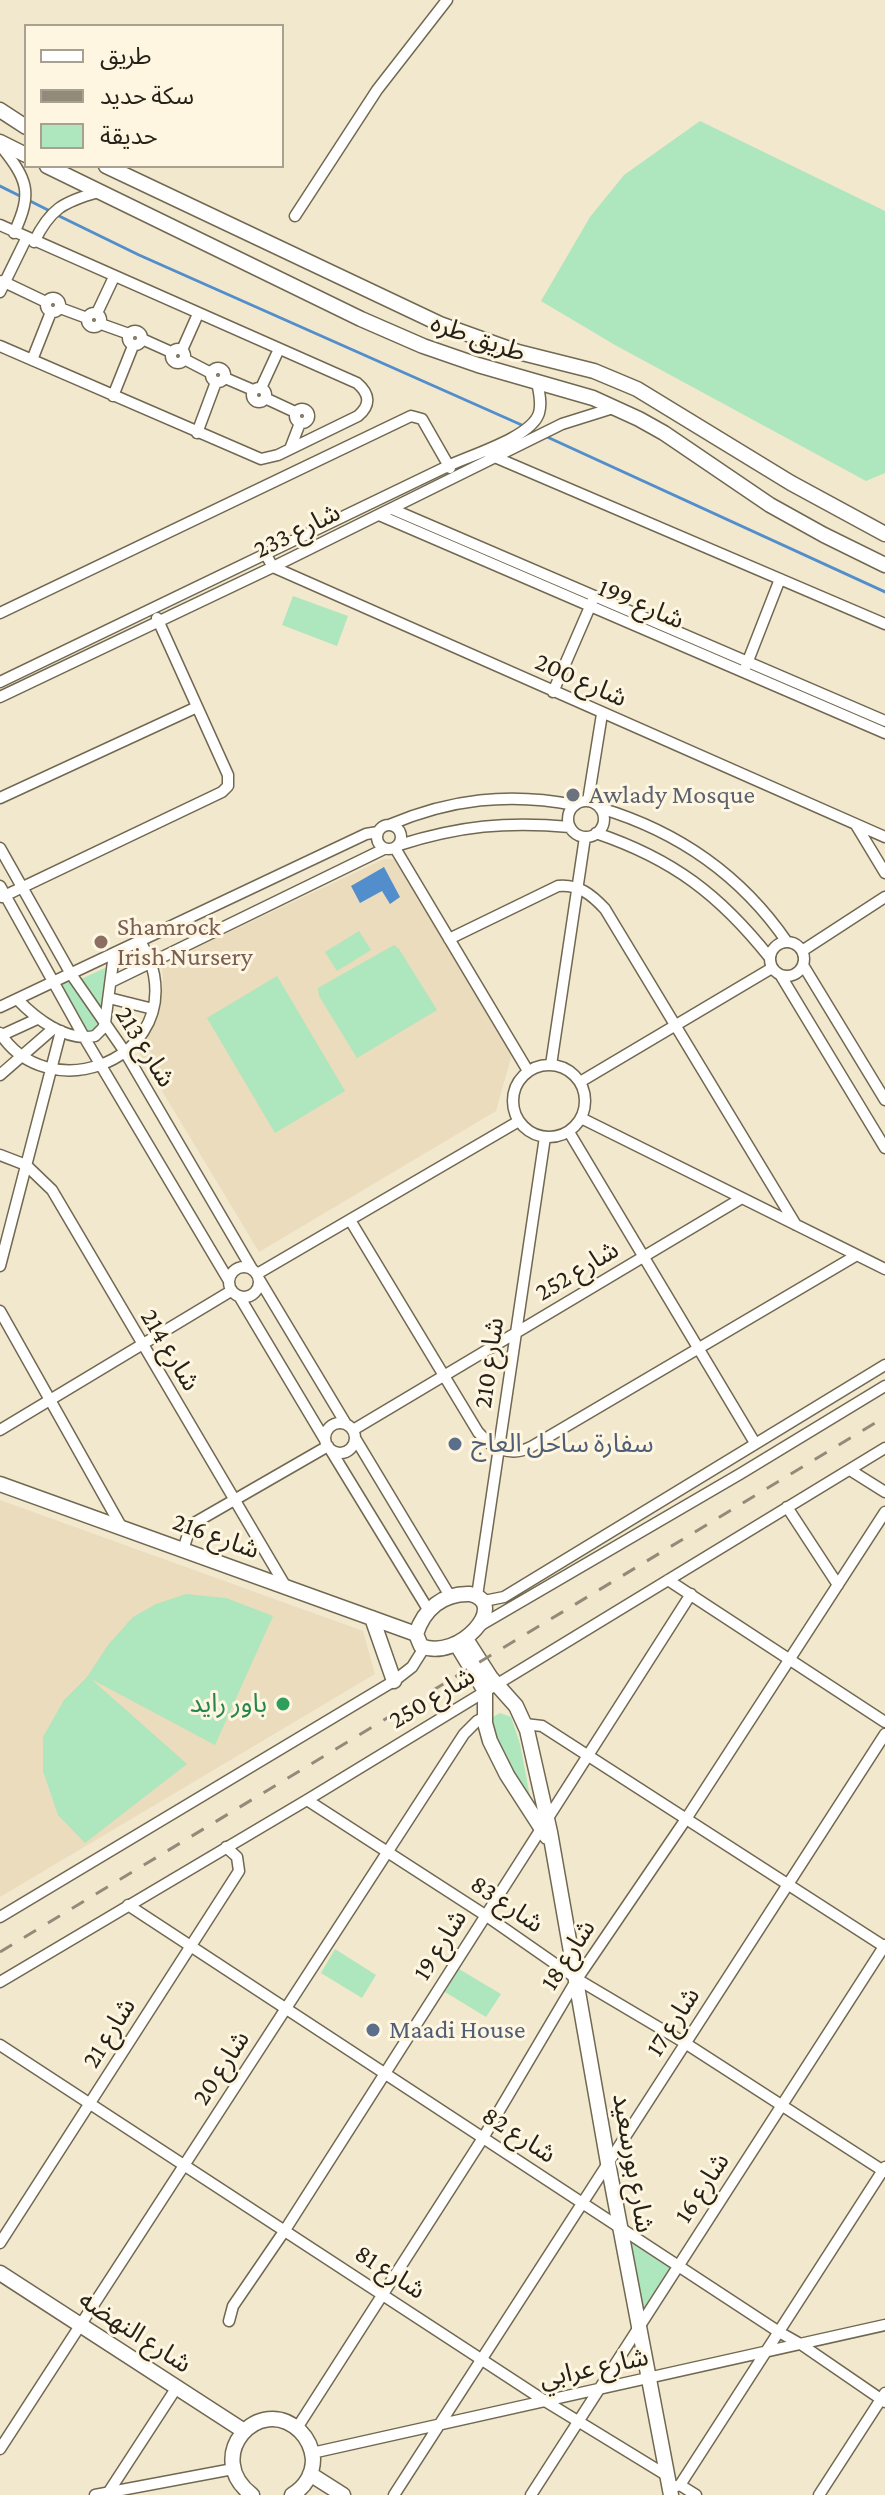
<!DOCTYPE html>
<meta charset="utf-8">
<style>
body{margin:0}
#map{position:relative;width:885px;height:2495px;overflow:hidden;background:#f2e8ce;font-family:"Crimson Pro","Noto Sans Arabic",serif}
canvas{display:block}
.legend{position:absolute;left:24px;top:24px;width:260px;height:144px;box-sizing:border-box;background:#fef6e1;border:2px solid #a8a191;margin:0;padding:10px 14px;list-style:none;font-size:24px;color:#262219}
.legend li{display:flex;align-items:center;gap:16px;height:40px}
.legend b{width:40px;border:2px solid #a8a191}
</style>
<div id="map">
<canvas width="885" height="2495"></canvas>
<ul class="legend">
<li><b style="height:10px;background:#fff"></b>طريق</li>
<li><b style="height:10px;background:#928b79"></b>سكة حديد</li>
<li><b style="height:22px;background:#aee6bd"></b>حديقة</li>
</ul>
</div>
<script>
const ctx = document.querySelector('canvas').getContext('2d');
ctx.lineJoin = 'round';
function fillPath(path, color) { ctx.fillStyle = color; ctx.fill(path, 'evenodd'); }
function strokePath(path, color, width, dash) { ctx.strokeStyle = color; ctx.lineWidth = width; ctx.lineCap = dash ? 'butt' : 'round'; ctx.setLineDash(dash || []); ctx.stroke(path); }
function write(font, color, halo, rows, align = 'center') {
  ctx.font = font + ' "Crimson Pro","Noto Sans Arabic",serif'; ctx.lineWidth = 6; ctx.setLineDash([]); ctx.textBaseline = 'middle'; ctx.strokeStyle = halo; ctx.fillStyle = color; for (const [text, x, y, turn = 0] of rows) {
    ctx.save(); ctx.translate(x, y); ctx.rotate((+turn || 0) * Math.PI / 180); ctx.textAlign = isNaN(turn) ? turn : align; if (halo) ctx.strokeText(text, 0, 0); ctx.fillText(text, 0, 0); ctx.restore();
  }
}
fillPath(new Path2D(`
 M384,859H394L512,1054L496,1111L259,1252L138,1051L148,1037L158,1014L163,981L162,964Z
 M0,1500L363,1631L375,1674L0,1897Z`), '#eadcbc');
fillPath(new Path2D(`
 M700,121L885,211V473L866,481L615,345L541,301L590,217L624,175Z
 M293,596L348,616L337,646L282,625Z
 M359,931L371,950L337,971L325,952Z
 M394,945L399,949L437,1010L357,1058L319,996L318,988Z
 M105,968L107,970L103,1016L81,979Z
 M277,976L345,1091L275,1133L207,1018Z
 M71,978L102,1024L96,1032L85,1034L58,985Z
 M186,1594L226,1598L273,1616L215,1745L91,1679L187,1764L85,1843L58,1815L43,1771V1737L64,1700L87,1677L108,1645L133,1617L156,1604Z
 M500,1713L511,1717L520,1744L531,1802C516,1779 485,1745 493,1717Z
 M335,1949L376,1975L362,1998L321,1973Z
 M459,1969L501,1994L486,2017L445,1992Z
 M626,2236L673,2267L640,2316Z`), '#aee6bd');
fillPath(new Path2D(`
 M384,867L400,897L390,904L382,891L360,903L351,886Z`), '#528ecb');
strokePath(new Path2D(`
 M0,186L22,197
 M28,200L50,211
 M57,215L139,255L524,426
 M545,436L885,592`), '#528ecb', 3);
const street = new Path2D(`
 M0,145C28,180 33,192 14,233
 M295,216L377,90L447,0
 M0,225L357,383C370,394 371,405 358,416L278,455L261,459L0,346
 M34,242C50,209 63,202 98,192
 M2,281L46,302
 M0,292L26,239
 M46 305a7 7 0 1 1 14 0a7 7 0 1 1-14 0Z
 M60,308L87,318
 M87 320a7 7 0 1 1 14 0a7 7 0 1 1-14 0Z
 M97,313L114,277
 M101,324L129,334
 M128 338a7 7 0 1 1 14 0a7 7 0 1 1-14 0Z
 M142,339L171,352
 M171 356a7 7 0 1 1 14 0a7 7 0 1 1-14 0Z
 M182,350L198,314
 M184,359L211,373
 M32,360L51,312
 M211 375a7 7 0 1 1 14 0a7 7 0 1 1-14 0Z
 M225,378L253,390
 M252 395a7 7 0 1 1 14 0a7 7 0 1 1-14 0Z
 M261,388L279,349
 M113,396L133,346
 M265,398L295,412
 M295 416a7 7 0 1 1 14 0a7 7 0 1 1-14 0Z
 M197,433L216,382
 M290,449L300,423
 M490,455L885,624
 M392,509L885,721
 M379,515L885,733
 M266,555L273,567L885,837
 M0,613L411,416L422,419L450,468
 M746,666L780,579
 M0,682L448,466C471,455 532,437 539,413C542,403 539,392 537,382
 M553,692L592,602
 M0,697L273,567L562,424L613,408
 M0,798L197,707
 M588,801L602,714
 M568 819a18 18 0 1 1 36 0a18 18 0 1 1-36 0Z
 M600,808C677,831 741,875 787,942
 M377 837a12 12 0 1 1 24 0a12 12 0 1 1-24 0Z
 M389,825C450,799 509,792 575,805
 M856,825L885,873
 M596,833C673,859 720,895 770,958
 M399,845C459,826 507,821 570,827
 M0,848L71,974L125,1052L252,1269
 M395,848L528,1071
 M0,886L84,1037L229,1281
 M2,897L222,792L228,786V775L157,618
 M449,939L558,886C579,884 592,895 605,909L796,1225
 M770 959a17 17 0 1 1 34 0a17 17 0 1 1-34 0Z
 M802,951L885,897
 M803,965L885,1100
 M781,976L885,1148
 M111,982L384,849
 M109,998L153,1009
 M17,999C36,1019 66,1042 95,1036L103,1028L105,1023L114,954
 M0,1007L366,834L378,832
 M0,1033C47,1106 170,1064 154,975C152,963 146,952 140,941
 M0,1036L37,1019
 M513 1101a36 36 0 1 1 72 0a36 36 0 1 1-72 0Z
 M551,1065L585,837
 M0,1075L54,1028
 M580,1082L772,968
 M581,1118L885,1269
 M569,1132L755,1443
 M0,1155L26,1165L52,1190L286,1587
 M350,1220L478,1432C492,1449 511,1457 531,1447L857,1255
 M0,1266L61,1031
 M229 1282a15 15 0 1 1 30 0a15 15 0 1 1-30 0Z
 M257,1274L519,1121
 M259,1279L346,1424
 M239,1296L325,1440
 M0,1311L122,1528
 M325 1438a15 15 0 1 1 30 0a15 15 0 1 1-30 0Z
 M0,1430L231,1291
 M353,1430L742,1198
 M355,1438L450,1596
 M330,1449L429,1611
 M850,1470L885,1492
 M787,1507L838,1585
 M183,1550L189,1531L196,1522L328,1446
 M668,1580L885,1722
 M477,1596L545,1137
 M484,1601L504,1597L885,1365
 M481,1625L740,1474L885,1386
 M525,1724L542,1726L885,1947
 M307,1800L485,1915L577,1979L685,2043L885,2172
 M128,1905L779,2332L802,2345L885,2402
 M0,1917L394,1681L412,1667L424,1648
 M0,1982L307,1800L885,1448
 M0,2045L545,2401L666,2475
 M0,2243L239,1871L237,1857L226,1847
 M229,2321L233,2306L285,2230L691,1594
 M297,2428L483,2138L577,1979L686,1819L885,1512
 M0,2449L464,1734L477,1721L485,1717
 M312,2453L885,2325
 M680,2485L885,2167
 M677,2486L680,2485L696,2495
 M108,2493L177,2387
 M95,2495L233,2469
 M394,2495L885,1734
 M531,2495L885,1945
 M819,2495L885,2393`);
const secondary = new Path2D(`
 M0,110L26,127
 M0,142L26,155
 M47,166L361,319L423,346L478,365L593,398L639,419L664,433L770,505L824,535L885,565
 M106,166L440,324L518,352L594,371L637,389L791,483L885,534
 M0,1484L416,1634
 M470,1594C511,1603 459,1662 421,1646L416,1634C424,1609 443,1593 470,1594Z
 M372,1618L394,1681
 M466,1639L491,1678L516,1706L527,1730L550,1832L608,2163L671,2495
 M457,1645L485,1691V1723L490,1741L507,1775L547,1837
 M0,2273L244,2431
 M310,2474L343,2495
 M252,2495C202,2457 259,2392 300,2431C308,2439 312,2449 313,2459C313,2474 305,2487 292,2495`);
strokePath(street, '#716851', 13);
strokePath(secondary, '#716851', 17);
strokePath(street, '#fff', 10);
strokePath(secondary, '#fff', 14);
strokePath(new Path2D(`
 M0,1952L885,1417`), '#928b79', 3, [14, 14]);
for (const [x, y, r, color] of [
 [573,795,8,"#6b7280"],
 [101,942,8,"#8d6e63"],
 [455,1444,8,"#5c6f8a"],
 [283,1704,8,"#2e9e5b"],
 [373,2030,8,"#5c6f8a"]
]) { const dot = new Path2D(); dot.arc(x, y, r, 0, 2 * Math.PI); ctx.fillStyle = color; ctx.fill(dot); strokePath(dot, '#fef6e1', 3); }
write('26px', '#262219', '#fef6e1', [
 ["طريق طره",478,338,19],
 ["شارع 233",297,531,-26],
 ["شارع 199",641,604,23],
 ["شارع 200",581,680,24],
 ["شارع 213",145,1047,58],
 ["شارع 252",577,1271,-31],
 ["شارع 214",170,1350,59],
 ["شارع 210",489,1363,-82],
 ["شارع 216",216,1536,20],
 ["شارع 250",432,1698,-31],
 ["شارع 83",507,1904,34],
 ["شارع 19",440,1945,-58],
 ["شارع 18",568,1955,-57],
 ["شارع 17",673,2022,-57],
 ["شارع 21",109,2033,-58],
 ["شارع 20",221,2068,-57],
 ["شارع 82",519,2135,33],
 ["شارع بورسعيد",633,2163,80],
 ["شارع 16",702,2188,-57],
 ["شارع 81",390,2272,33],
 ["شارع النهضه",135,2332,33],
 ["شارع عرابي",594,2368,-12]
]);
write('26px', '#5b616d', '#fef6e1', [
 ["Awlady Mosque",589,795]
], 'left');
write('26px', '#785e54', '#fef6e1', [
 ["Shamrock",117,927],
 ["Irish Nursery",117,957]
], 'left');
write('26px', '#4e5e75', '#fef6e1', [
 ["سفارة ساحل العاج",471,1444],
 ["Maadi House",389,2030]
], 'left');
write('26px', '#27864d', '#fef6e1', [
 ["باور رايد",267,1704]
], 'right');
</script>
